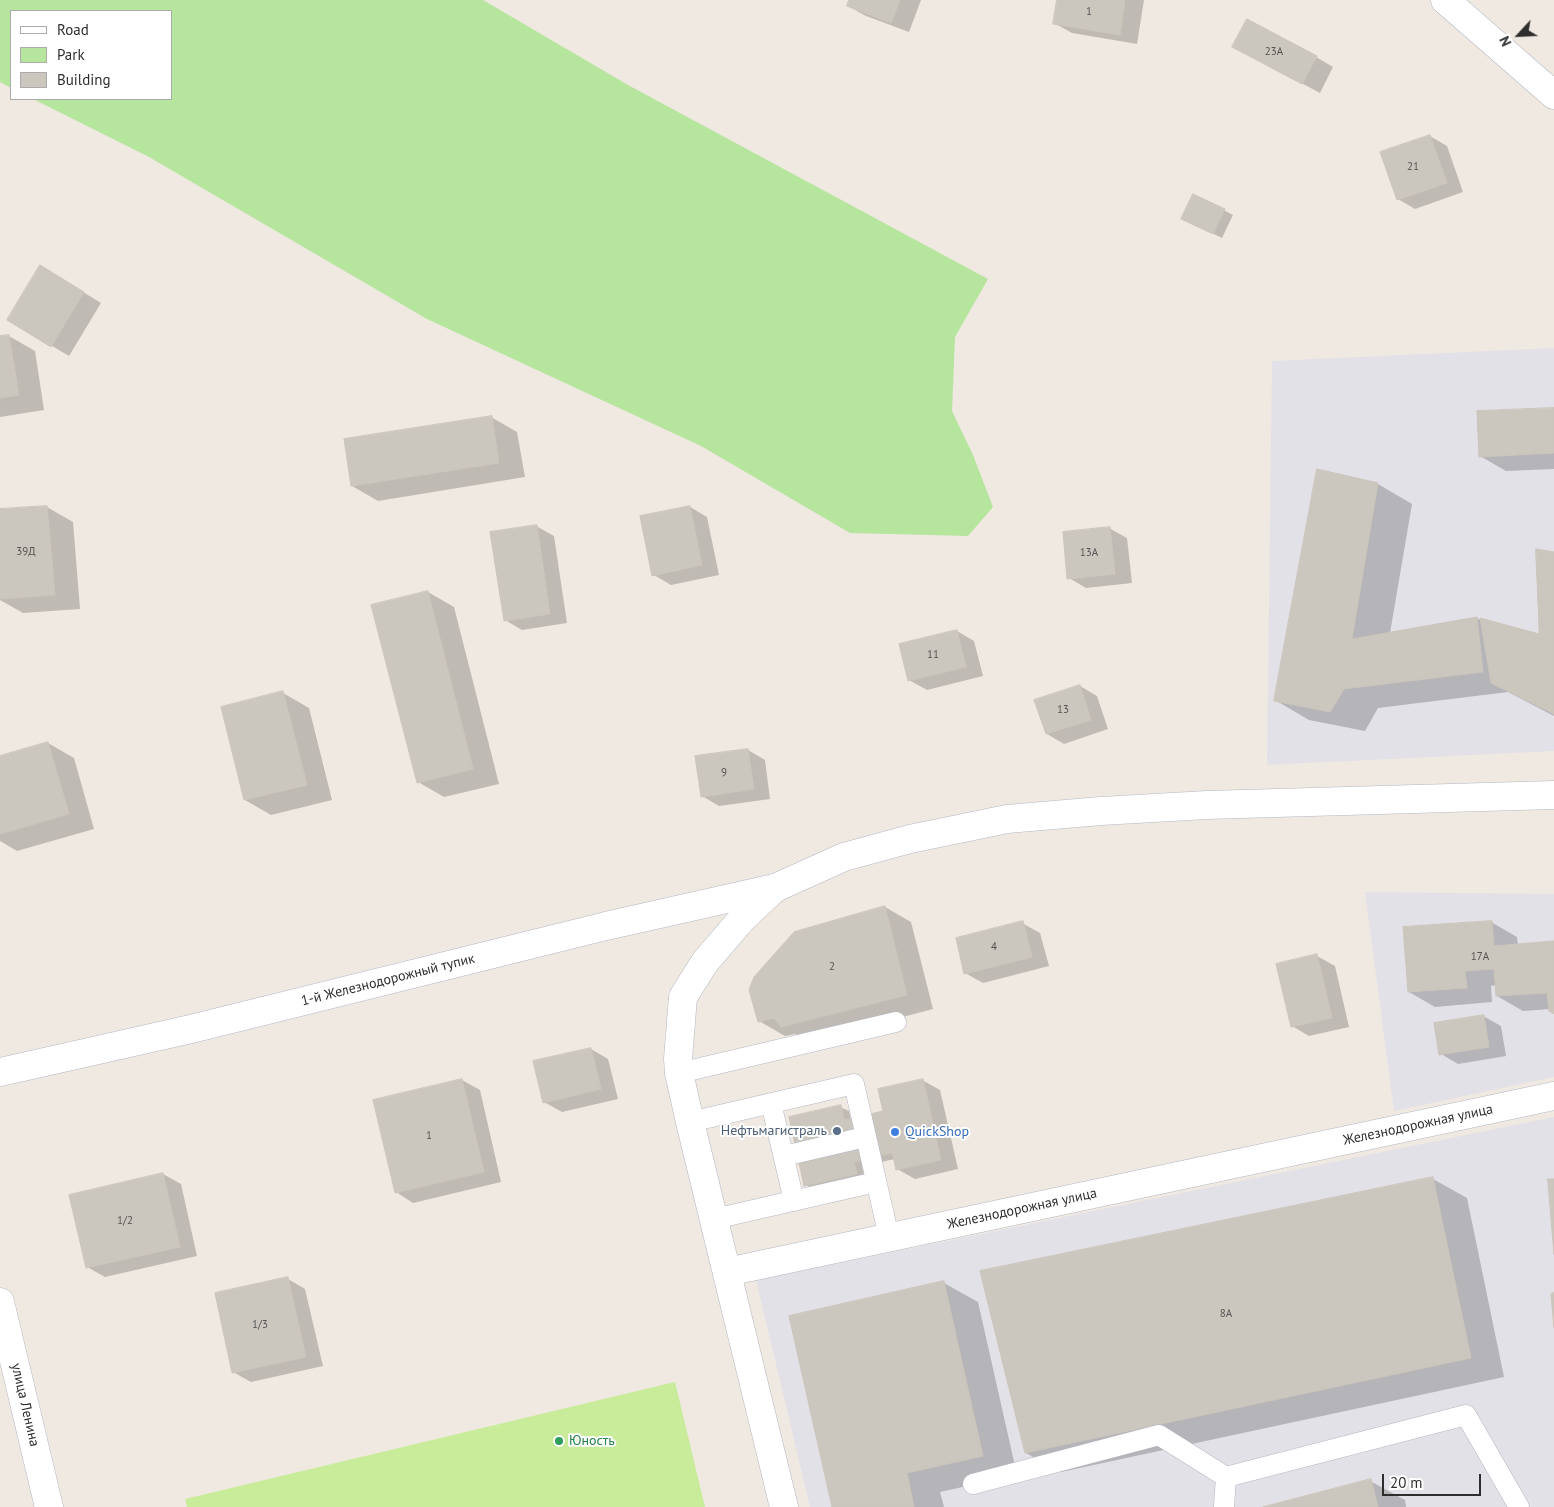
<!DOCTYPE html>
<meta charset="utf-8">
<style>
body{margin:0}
#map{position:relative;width:1554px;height:1507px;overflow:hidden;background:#efe9e1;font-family:"PT Sans",sans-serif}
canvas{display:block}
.legend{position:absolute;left:10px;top:10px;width:162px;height:90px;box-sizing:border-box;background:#fff;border:1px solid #ababab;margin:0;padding:6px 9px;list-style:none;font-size:15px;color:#2e2e2e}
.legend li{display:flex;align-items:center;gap:10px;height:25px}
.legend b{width:25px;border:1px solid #ababab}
.north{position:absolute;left:1494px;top:10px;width:50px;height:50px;-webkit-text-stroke:4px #fff;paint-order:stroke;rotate:245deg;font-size:14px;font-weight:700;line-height:20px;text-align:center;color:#2e2e2e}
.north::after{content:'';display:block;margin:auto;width:18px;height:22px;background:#2e2e2e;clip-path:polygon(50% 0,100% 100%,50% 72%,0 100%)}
.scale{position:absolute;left:1382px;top:1474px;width:99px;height:22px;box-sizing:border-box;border:2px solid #2e2e2e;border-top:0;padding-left:6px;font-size:15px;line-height:18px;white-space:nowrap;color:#2e2e2e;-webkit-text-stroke:4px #fff;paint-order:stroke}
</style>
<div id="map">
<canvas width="1554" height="1507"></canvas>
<ul class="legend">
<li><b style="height:6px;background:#fff"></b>Road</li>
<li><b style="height:14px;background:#b6e59e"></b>Park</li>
<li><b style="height:14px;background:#cbc7bf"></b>Building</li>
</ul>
<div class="north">N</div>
<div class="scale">20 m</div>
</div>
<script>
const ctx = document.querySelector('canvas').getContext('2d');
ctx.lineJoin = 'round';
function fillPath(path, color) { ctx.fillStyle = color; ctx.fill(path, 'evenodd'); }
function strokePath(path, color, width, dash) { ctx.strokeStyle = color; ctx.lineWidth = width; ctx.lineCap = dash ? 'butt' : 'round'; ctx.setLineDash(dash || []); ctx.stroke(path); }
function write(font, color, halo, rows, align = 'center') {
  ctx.font = font + ' "PT Sans",sans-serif'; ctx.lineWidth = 4; ctx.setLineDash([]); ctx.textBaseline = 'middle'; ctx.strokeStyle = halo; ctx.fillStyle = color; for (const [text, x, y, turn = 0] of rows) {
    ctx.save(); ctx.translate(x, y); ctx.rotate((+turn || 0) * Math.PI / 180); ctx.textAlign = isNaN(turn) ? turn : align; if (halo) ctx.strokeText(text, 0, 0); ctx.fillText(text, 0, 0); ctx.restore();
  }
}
fillPath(new Path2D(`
 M1554,348V751L1267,765L1272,361Z
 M1365,892L1554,894V1077L1394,1111Z
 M1554,1117V1507H810L756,1280Z`), '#e3e1e8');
fillPath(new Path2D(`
 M0,0H483L628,85L988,279L955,337L952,411L973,455L993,507L968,536L850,533L701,446L427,319L149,157L33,99H171V11H11V88L0,82Z`), '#b6e59e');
fillPath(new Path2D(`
 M675,1382L705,1507H187L185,1499Z`), '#c9ec9a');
fillPath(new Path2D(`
 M851,0H921L909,32L866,16L848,6Z
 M1058,0H1144L1137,44L1072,33L1054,23Z
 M1251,56L1316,57L1333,67L1320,93Z
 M1430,136L1447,146L1463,192L1415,209L1398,199Z
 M1194,195L1233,215L1222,238L1191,223Z
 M57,276L101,303L69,356L8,320Z
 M9,336L35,351L44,410L0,417V338Z
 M1554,409V469L1506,471L1480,456Z
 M491,417L517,432L525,477L378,501L352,486Z
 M1378,484L1412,504L1390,633L1477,618L1482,621L1540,636L1554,554V716L1508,692L1378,708L1365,731L1309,720L1275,700Z
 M47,507L73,522L80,609L23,613L0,600V511Z
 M690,507L707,517L719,575L671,585L654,575Z
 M536,526L554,536L567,623L522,630L505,620Z
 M1109,528L1127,538L1132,583L1086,588L1069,578Z
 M428,592L454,607L499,784L444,797L418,782Z
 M957,631L974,641L983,676L927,690L909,680Z
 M1080,686L1097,696L1108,729L1064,744L1047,734Z
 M283,693L309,708L332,800L271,815L245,800Z
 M48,743L74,758L94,829L17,851L0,841V757Z
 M748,750L765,760L770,799L719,806L702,796Z
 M885,907L911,922L933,1009L808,1042L795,1034L785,1036L759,1021Z
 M1491,922L1517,937L1518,945L1554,942V1013L1550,1009L1523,1011L1497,996L1496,985L1491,986L1492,1002L1435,1007L1409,992Z
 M1022,923L1040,933L1049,966L983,983L965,973Z
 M1317,956L1335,966L1349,1027L1309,1036L1292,1026Z
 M1483,1016L1501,1026L1506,1056L1458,1064L1441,1054Z
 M591,1049L608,1059L618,1099L562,1112L544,1102Z
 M462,1080L480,1090L501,1182L413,1203L396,1192Z
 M922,1080L940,1090L958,1169L915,1179L897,1169L895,1159L862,1166L865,1178L814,1190L806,1185L840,1107L849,1111L851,1120L883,1113Z
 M163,1174L181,1184L197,1256L105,1277L87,1267Z
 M1433,1179L1467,1198L1504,1377L1061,1472L1026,1453Z
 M288,1279L305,1289L323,1366L251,1382L233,1372Z
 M944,1283L978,1302L1017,1475L940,1492L944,1507H833Z
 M1370,1481L1405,1500L1406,1507H1268Z`), '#0003');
const building = new Path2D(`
 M849,0H900L891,23L847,6Z
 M1057,0H1125L1120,35L1053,24Z
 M1247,19L1317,56L1302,84L1232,47Z
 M1430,135L1447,183L1397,200L1380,152Z
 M1193,194L1225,209L1213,234L1181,219Z
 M40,265L84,292L51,347L7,320Z
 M9,335L19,395L0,398V336Z
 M1554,408V453L1479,457L1477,411Z
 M492,416L499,463L351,486L344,439Z
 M1317,469L1378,483L1352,639L1477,617L1483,672L1344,689L1330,712L1274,701Z
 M47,506L55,595L0,599V509Z
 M690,506L702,565L652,576L640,516Z
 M537,525L550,614L504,621L490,532Z
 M1110,527L1115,574L1067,579L1063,532Z
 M1536,549L1554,552V714L1491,683L1480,618L1539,634Z
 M428,591L473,769L417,783L371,605Z
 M957,630L966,667L908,681L899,644Z
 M1080,685L1091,720L1046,734L1034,700Z
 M283,691L307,785L244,800L221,707Z
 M48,742L69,814L0,834V756Z
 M748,749L754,789L701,797L695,756Z
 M885,906L907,995L781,1027L774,1018L758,1022L749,990L754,977L794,932Z
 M1023,921L1032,957L964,974L956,938Z
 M1492,921L1494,946L1554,941V1014L1549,1011L1547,993L1496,996L1494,969L1465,971L1467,988L1408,992L1403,927Z
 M1317,954L1332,1018L1291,1027L1276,964Z
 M1484,1015L1489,1047L1439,1055L1434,1023Z
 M591,1048L601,1089L543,1103L533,1061Z
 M462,1079L484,1172L395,1193L373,1100Z
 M923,1079L941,1160L896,1170L878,1089Z
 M841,1105L844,1120L883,1111L892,1153L854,1162L857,1174L804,1186L789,1117Z
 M163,1173L180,1247L86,1268L69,1195Z
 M1433,1177L1471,1358L1025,1453L980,1271Z
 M1548,1179H1554V1254Z
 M288,1277L306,1357L232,1373L215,1293Z
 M944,1281L983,1456L907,1473L914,1507H832L789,1316Z
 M1554,1293V1328L1551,1294Z
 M1371,1479L1378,1507H1263Z`);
fillPath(building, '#cbc7bf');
strokePath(building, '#cbc5ba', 1);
const service = new Path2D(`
 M679,1073L896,1022
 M771,1103L794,1201
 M690,1122L854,1084L889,1237
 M784,1156L865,1137
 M714,1219L876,1182
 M973,1484L1159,1435L1226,1477
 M1224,1507L1226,1477L1466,1415L1519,1507`);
const minor = new Path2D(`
 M1445,0L1554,95
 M0,1072L191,1029L606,926L775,888
 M727,1272L1554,1096
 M0,1302L49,1507`);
const secondary = new Path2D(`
 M784,1507L690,1122L679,1073L678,1059L683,997L705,962L742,919L775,888L844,857L910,839L1007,819L1101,811L1207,805L1554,795`);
strokePath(service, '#b4b7c1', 21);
strokePath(minor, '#b4b7c1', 29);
strokePath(secondary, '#b4b7c1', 29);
strokePath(service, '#fff', 20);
strokePath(minor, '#fff', 28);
strokePath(secondary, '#fff', 28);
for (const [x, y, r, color] of [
 [837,1131,5,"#5c6f8a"],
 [895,1132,5,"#3f7fe0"],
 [559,1441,5,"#2e9e5b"]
]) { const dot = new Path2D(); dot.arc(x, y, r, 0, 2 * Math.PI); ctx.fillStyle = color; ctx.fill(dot); strokePath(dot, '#fff', 2); }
write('11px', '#555452', null, [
 ["1",1089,12],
 ["23А",1274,52],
 ["21",1413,167],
 ["39Д",26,552],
 ["13А",1089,553],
 ["11",933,655],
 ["13",1063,710],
 ["9",724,773],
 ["4",994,947],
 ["17А",1480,957],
 ["2",832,967],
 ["1",429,1136],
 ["1/2",125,1221],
 ["8А",1226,1314],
 ["1/3",260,1325]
]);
write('14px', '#2e2e2e', '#fff', [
 ["1-й Железнодорожный тупик",388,980,-14],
 ["Железнодорожная улица",1418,1125,-12],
 ["Железнодорожная улица",1022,1209,-12],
 ["улица Ленина",25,1405,77]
]);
write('14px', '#4e5e75', '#fff', [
 ["Нефтьмагистраль",827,1131]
], 'right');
write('14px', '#366cbe', '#fff', [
 ["QuickShop",905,1132]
], 'left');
write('14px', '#27864d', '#fff', [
 ["Юность",569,1441]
], 'left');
</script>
